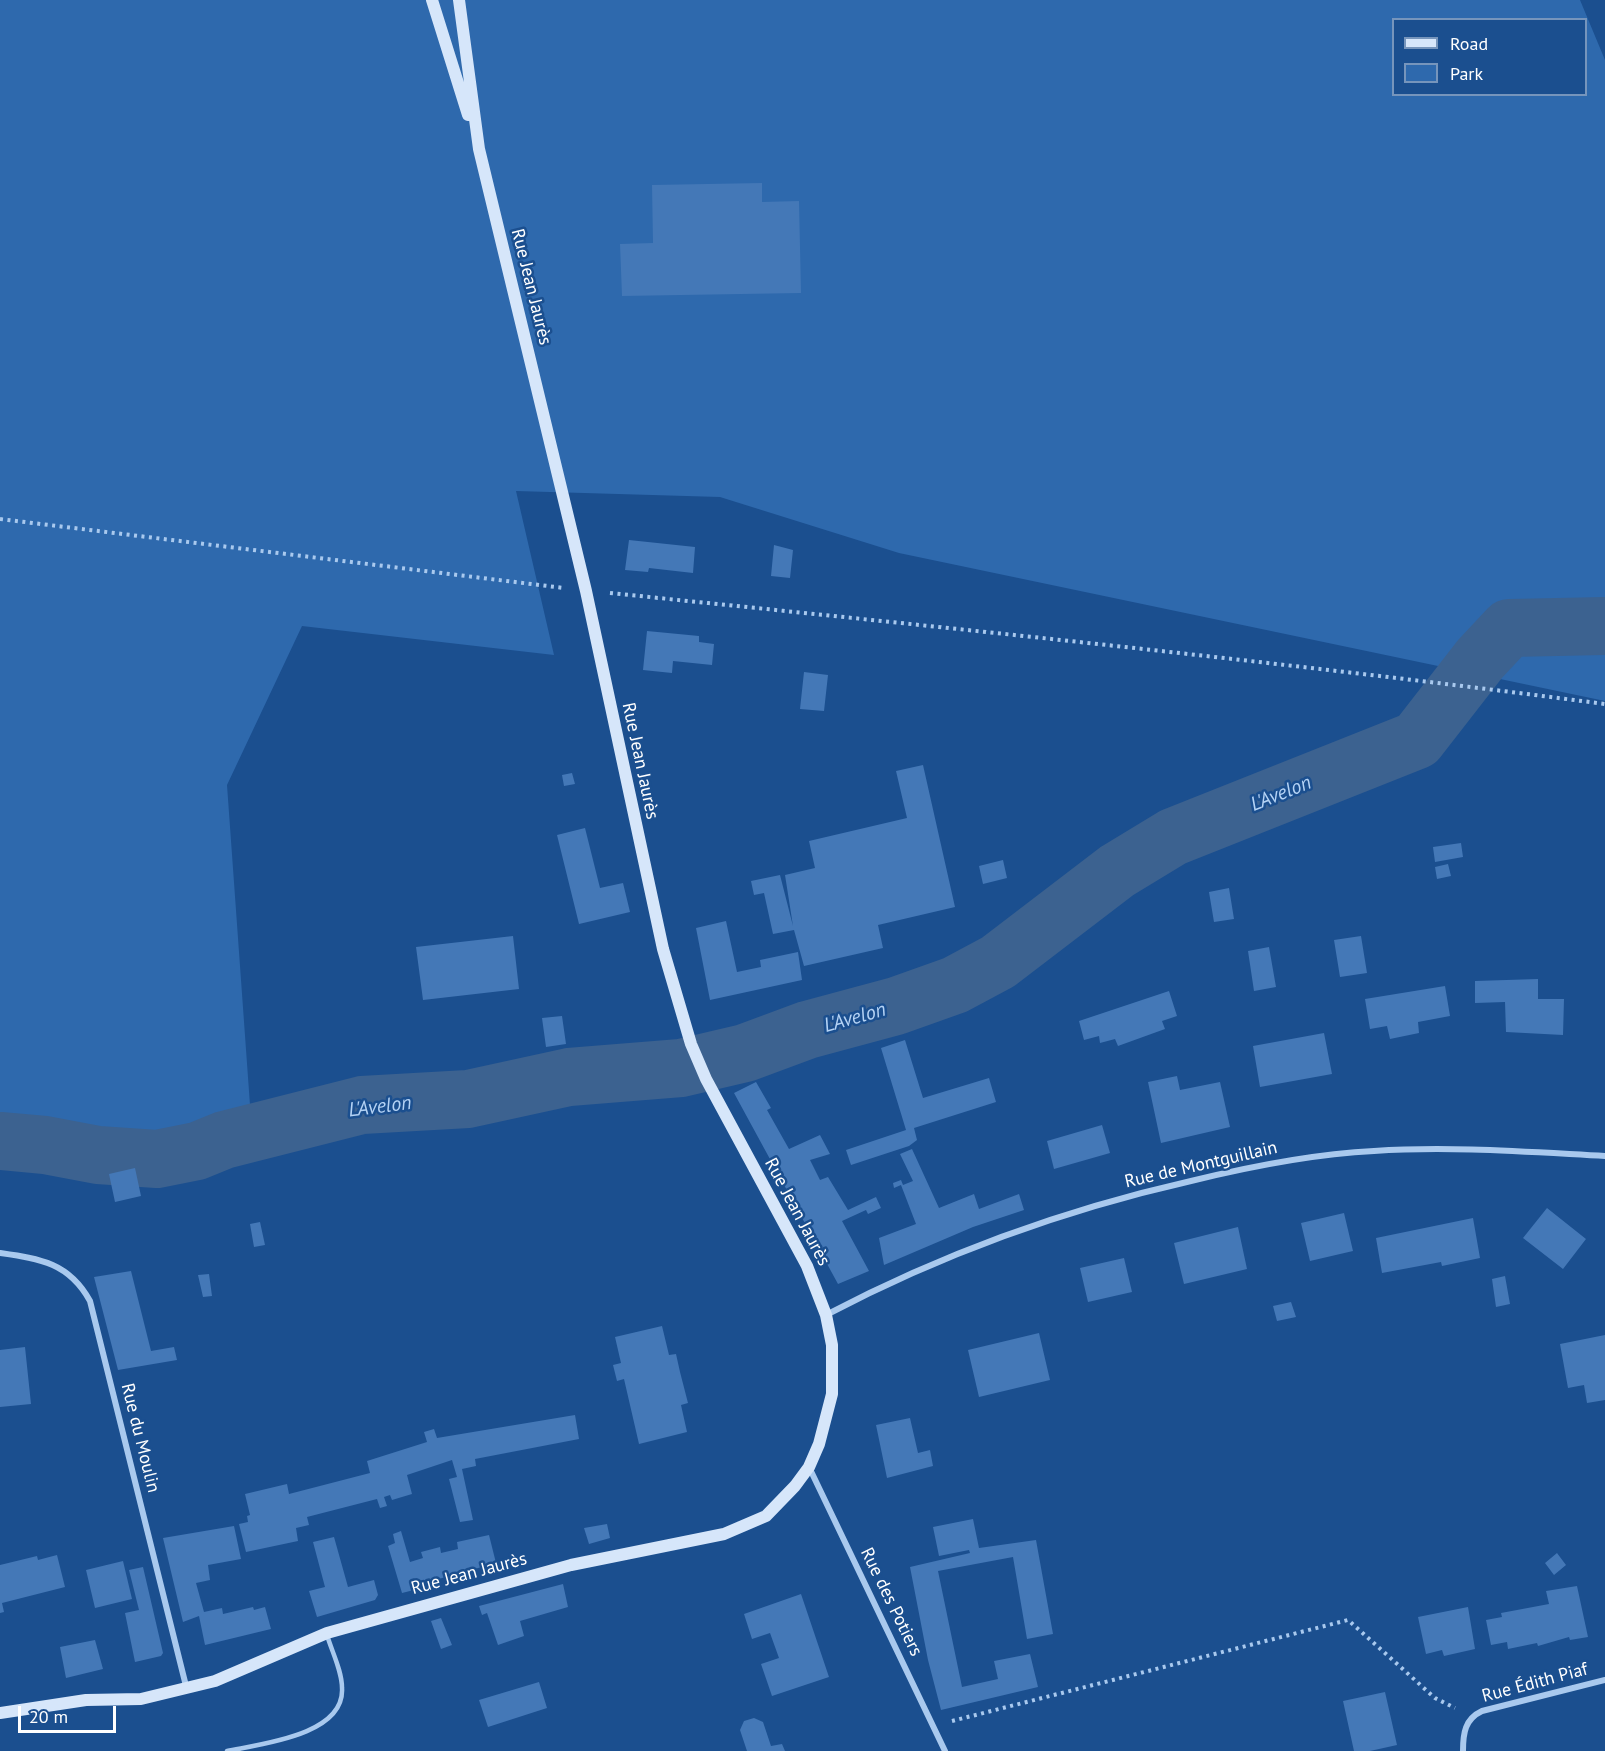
<!DOCTYPE html>
<meta charset="utf-8">
<style>
body{margin:0}
#map{position:relative;width:1605px;height:1751px;overflow:hidden;background:#1b4f8f;font-family:"PT Sans",sans-serif}
canvas{display:block}
.legend{position:absolute;left:1392px;top:18px;width:195px;height:78px;box-sizing:border-box;background:#1b4f8f;border:2px solid #7695bc;margin:0;padding:8px 10px;list-style:none;font-size:18px;color:#fff}
.legend li{display:flex;align-items:center;gap:12px;height:30px}
.legend b{width:30px;border:2px solid #7695bc}
.scale{position:absolute;left:18px;top:1706px;width:98px;height:27px;box-sizing:border-box;border:3px solid #fff;border-top:0;padding-left:8px;font-size:18px;line-height:21px;white-space:nowrap;color:#fff;-webkit-text-stroke:4px #1b4f8f;paint-order:stroke}
</style>
<div id="map">
<canvas width="1605" height="1751"></canvas>
<ul class="legend">
<li><b style="height:8px;background:#d6e6fa"></b>Road</li>
<li><b style="height:16px;background:#2e69ad"></b>Park</li>
</ul>
<div class="scale">20 m</div>
</div>
<script>
const ctx = document.querySelector('canvas').getContext('2d');
ctx.lineJoin = 'round';
function fillPath(path, color) { ctx.fillStyle = color; ctx.fill(path, 'evenodd'); }
function strokePath(path, color, width, dash) { ctx.strokeStyle = color; ctx.lineWidth = width; ctx.lineCap = dash ? 'butt' : 'round'; ctx.setLineDash(dash || []); ctx.stroke(path); }
function write(font, color, halo, rows, align = 'center') {
  ctx.font = font + ' "PT Sans",sans-serif'; ctx.lineWidth = 5; ctx.setLineDash([]); ctx.textBaseline = 'middle'; ctx.strokeStyle = halo; ctx.fillStyle = color; for (const [text, x, y, turn = 0] of rows) {
    ctx.save(); ctx.translate(x, y); ctx.rotate((+turn || 0) * Math.PI / 180); ctx.textAlign = isNaN(turn) ? turn : align; if (halo) ctx.strokeText(text, 0, 0); ctx.fillText(text, 0, 0); ctx.restore();
  }
}
fillPath(new Path2D(`
 M0,0H1580L1605,60V701L899,553L720,497L516,491L554,655L302,626L227,785L252,1133L45,1145L0,1128ZM1394,20H1586V94H1394Z`), '#2e69ad');
strokePath(new Path2D(`
 M0,1141L45,1145L98,1155L157,1159L197,1151L224,1140L362,1105L468,1099L569,1077L681,1068L745,1053L807,1030L896,1006L955,985L998,962L1117,871L1173,837L1417,740L1480,659L1509,628L1605,626`), '#3c6290', 58);
fillPath(new Path2D(`
 M762,183V202L799,201L801,293L622,296L620,244L653,243L652,185Z
 M629,540L695,547L693,573L649,568L648,572L625,570Z
 M774,545L793,550L790,578L771,576Z
 M647,631L699,636V642L714,644L712,665L673,661L672,673L643,670Z
 M804,672L828,675L824,711L800,709Z
 M923,765L955,907L878,925L883,948L804,966L794,930L773,934L764,893L754,895L751,881L780,875L793,926L785,875L815,868L809,841L907,818L896,771Z
 M572,773L575,784L564,786L562,775Z
 M585,828L600,888L623,883L630,912L579,924L557,835Z
 M1461,843L1463,857L1435,862L1433,847Z
 M1003,860L1007,878L983,884L979,866Z
 M1448,864L1451,876L1437,879L1435,867Z
 M1229,888L1234,919L1214,922L1209,892Z
 M726,921L737,972L761,967L760,960L798,952L802,980L710,1000L696,928Z
 M513,936L519,989L423,1000L416,947Z
 M1361,936L1367,973L1340,977L1334,940Z
 M1269,947L1276,987L1254,991L1248,951Z
 M1538,979V999H1564L1563,1035L1506,1032L1505,1002L1475,1003V981Z
 M1445,986L1450,1016L1418,1022L1419,1033L1390,1039L1387,1026L1370,1029L1365,999Z
 M1169,991L1177,1016L1162,1021L1165,1029L1118,1046L1115,1039L1100,1043L1099,1036L1084,1040L1079,1021Z
 M562,1016L566,1044L546,1047L542,1018Z
 M1324,1033L1332,1074L1260,1087L1253,1046Z
 M905,1040L923,1098L989,1078L996,1102L914,1128L917,1140L909,1146L851,1165L846,1150L906,1130L881,1048Z
 M1177,1076L1180,1090L1220,1082L1230,1127L1161,1143L1148,1082Z
 M756,1082L771,1108L767,1110L789,1149L820,1135L830,1154L810,1160L820,1180L828,1177L848,1210L876,1197L881,1208L868,1214L866,1210L842,1221L869,1271L838,1284L734,1093Z
 M1102,1125L1110,1153L1054,1169L1047,1141Z
 M912,1149L939,1208L974,1194L979,1209L1019,1194L1024,1210L973,1227L884,1265L879,1238L916,1224L901,1185L894,1188L893,1183L901,1180L903,1185L913,1181L900,1154Z
 M135,1168L141,1196L115,1202L109,1174Z
 M1547,1208L1586,1239L1563,1269L1523,1238Z
 M1344,1213L1353,1251L1310,1261L1301,1223Z
 M1473,1218L1480,1258L1442,1266L1441,1262L1382,1273L1376,1238Z
 M260,1222L265,1245L254,1247L250,1224Z
 M1238,1227L1247,1269L1184,1284L1174,1243Z
 M1124,1258L1132,1292L1088,1302L1080,1268Z
 M131,1271L151,1351L174,1347L177,1360L118,1370L94,1277Z
 M209,1274L212,1296L203,1297L198,1275Z
 M1505,1276L1510,1304L1496,1307L1492,1279Z
 M1291,1302L1296,1317L1277,1321L1273,1306Z
 M662,1326L669,1355L676,1354L680,1372L688,1403L681,1405L687,1432L639,1444L624,1379L617,1381L613,1365L621,1363L615,1337Z
 M1039,1333L1050,1380L979,1397L968,1350Z
 M1605,1335V1400L1587,1403L1584,1385L1568,1388L1560,1344Z
 M25,1347L31,1404L0,1407V1350Z
 M575,1415L579,1439L475,1459L476,1466L462,1469L473,1520L460,1522L449,1479L457,1477L452,1460L407,1475L412,1494L392,1500L390,1495L384,1497L387,1506L380,1508L377,1499L307,1517L309,1525L296,1528L298,1541L246,1552L239,1524L248,1522L247,1516L250,1515L245,1494L287,1484L289,1494L370,1473L367,1461L427,1442L424,1432L434,1429L437,1438Z
 M910,1418L918,1453L930,1450L933,1466L887,1478L876,1425Z
 M148,1457L153,1480L146,1482L140,1459Z
 M973,1519L979,1548L1036,1540L1053,1634L1027,1639L1013,1557L938,1571L962,1687L998,1679L994,1661L1030,1654L1038,1687L941,1710L928,1660L910,1567L970,1553L969,1550L939,1556L933,1527Z
 M607,1524L610,1538L589,1544L584,1528Z
 M234,1526L241,1559L208,1565L210,1580L196,1583L204,1612L222,1608L223,1614L253,1607L254,1610L265,1607L271,1629L205,1645L199,1616L183,1622L163,1538Z
 M401,1531L410,1562L423,1558L421,1552L440,1547L441,1553L458,1549L457,1542L489,1535L496,1563L417,1585L418,1589L402,1593L388,1546L395,1543L393,1534Z
 M334,1537L348,1587L374,1580L378,1595L375,1600L317,1617L309,1591L325,1587L313,1542Z
 M1557,1553L1566,1565L1554,1575L1545,1563Z
 M57,1555L65,1587L2,1603L4,1612L0,1613V1565L37,1556L38,1560Z
 M123,1561L132,1599L95,1608L86,1570Z
 M143,1567L163,1653L161,1656L135,1662L125,1613L139,1610L129,1570Z
 M563,1584L568,1607L520,1621L524,1636L498,1645L487,1613L482,1615L479,1606Z
 M1577,1586L1588,1637L1570,1640L1569,1637L1538,1646L1537,1643L1508,1649L1507,1642L1491,1645L1486,1620L1502,1617L1501,1613L1549,1604L1546,1591Z
 M801,1594L829,1677L772,1696L761,1664L779,1658L770,1633L752,1639L744,1614Z
 M1468,1607L1475,1649L1444,1656L1442,1650L1426,1654L1418,1617Z
 M441,1618L452,1645L441,1649L431,1621Z
 M95,1640L103,1669L66,1678L60,1647Z
 M539,1682L547,1708L488,1727L479,1700Z
 M1385,1692L1397,1745L1370,1751H1354L1343,1701Z
 M754,1718L763,1722L771,1746L782,1744L785,1751H747L740,1730L744,1721Z`), '#4478b7');
strokePath(new Path2D(`
 M0,519L564,588
 M610,593C942,627 1274,661 1605,704
 M952,1721L1348,1620L1435,1698L1455,1708`), '#a9c9ee', 4, [3, 4.5]);
strokePath(new Path2D(`
 M227,1751C261,1744 345,1735 342,1688C342,1671 332,1652 327,1635`), '#a9c9ee', 4.5);
strokePath(new Path2D(`
 M0,1253C41,1259 69,1263 90,1301L186,1686
 M826,1315C942,1254 1063,1210 1191,1181C1252,1166 1312,1154 1374,1151C1451,1146 1528,1152 1605,1156
 M809,1467L945,1751
 M1463,1751C1463,1733 1465,1719 1482,1711L1605,1680`), '#a9c9ee', 6);
strokePath(new Path2D(`
 M432,0L468,115
 M0,1713L86,1700L141,1699L215,1681L327,1633L571,1565L724,1534L766,1516L795,1486L809,1467L819,1444L832,1394V1345L826,1315L807,1266L706,1079L691,1044L663,949L586,591L479,149L459,0`), '#d6e6fa', 12);
write('18px', '#fff', '#1b4f8f', [
 ["Rue Jean Jaurès",531,287,76],
 ["Rue Jean Jaurès",640,761,78],
 ["Rue de Montguillain",1201,1165,-13],
 ["Rue Jean Jaurès",797,1212,62],
 ["Rue du Moulin",140,1438,76],
 ["Rue Jean Jaurès",469,1574,-15],
 ["Rue des Potiers",891,1602,64],
 ["Rue Édith Piaf",1535,1683,-15]
]);
write('italic 20px', '#b5d3f5', '#1b4f8f', [
 ["L'Avelon",1281,794,-22],
 ["L'Avelon",855,1018,-16],
 ["L'Avelon",380,1107,-7]
]);
</script>
